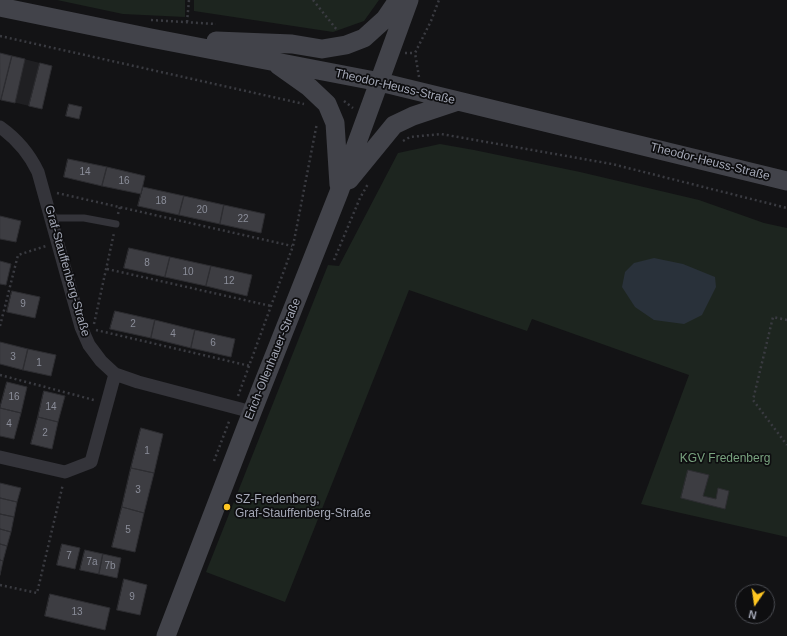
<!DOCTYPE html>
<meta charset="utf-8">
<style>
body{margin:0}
#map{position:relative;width:787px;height:636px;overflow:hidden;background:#131315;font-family:Arial,sans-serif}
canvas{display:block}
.north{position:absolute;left:735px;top:584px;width:40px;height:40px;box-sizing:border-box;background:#0e0e10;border:1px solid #4a4c52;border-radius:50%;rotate:193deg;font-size:11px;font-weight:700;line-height:16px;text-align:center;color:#a4a8b6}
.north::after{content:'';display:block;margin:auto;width:14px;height:18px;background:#fec622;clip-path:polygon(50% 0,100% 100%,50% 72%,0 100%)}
</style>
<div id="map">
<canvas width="787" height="636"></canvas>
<div class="north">N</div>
</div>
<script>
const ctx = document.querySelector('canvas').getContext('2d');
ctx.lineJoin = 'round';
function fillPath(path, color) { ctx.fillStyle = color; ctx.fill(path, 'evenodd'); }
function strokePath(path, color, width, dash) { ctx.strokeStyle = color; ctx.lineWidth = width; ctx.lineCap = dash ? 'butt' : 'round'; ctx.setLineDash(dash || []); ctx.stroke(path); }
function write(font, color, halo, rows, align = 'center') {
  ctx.font = font + ' Arial,sans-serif'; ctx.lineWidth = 3.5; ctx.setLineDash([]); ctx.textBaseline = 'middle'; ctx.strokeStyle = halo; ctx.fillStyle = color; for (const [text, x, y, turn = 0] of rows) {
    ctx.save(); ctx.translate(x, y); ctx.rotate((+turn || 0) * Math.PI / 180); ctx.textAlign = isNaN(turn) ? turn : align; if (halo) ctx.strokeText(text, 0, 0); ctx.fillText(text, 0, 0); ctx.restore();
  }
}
fillPath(new Path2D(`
 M0,53L52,66L42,109L0,99Z`), '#1f1f22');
fillPath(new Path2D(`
 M57,0H185V17L123,14Z
 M194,0H379L364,21L333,32L194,11Z
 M440,144L474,150L580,172L699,200L764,223L787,228V537L641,504L689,375L532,319L527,331L409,290L285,602L206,572L328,265L339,266L398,153Z`), '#1d251f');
fillPath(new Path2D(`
 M654,258L683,264L715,277L716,287L702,315L684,324L654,320L635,307L622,287L625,272L634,263Z`), '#29313a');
const building = new Path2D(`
 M0,53L12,56L1,100L0,99Z
 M12,56L25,59L15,103L1,100Z
 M40,63L52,66L42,109L29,106Z
 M69,104L82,107L79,119L66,116Z
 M68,159L107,167L102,186L64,177Z
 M107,167L145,176L141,194L102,186Z
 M143,187L184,196L179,215L138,206Z
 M184,196L224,205L220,224L179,215Z
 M224,205L265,214L261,233L220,224Z
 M0,216L21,221L16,242L0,239Z
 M129,248L170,257L165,277L124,268Z
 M170,257L211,266L206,286L165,277Z
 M0,261L11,264L6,285L0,284Z
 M211,266L252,275L247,296L206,286Z
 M12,291L40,297L35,318L7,312Z
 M115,311L155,320L151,338L110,329Z
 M155,320L195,330L191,348L151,338Z
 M195,330L235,339L231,357L191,348Z
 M0,342L28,349L23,370L0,364Z
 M28,349L56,355L51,376L23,370Z
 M7,382L27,387L21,413L0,408Z
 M44,391L65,396L58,422L38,417Z
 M0,408L21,413L14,439L0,436Z
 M38,417L58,422L52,449L31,444Z
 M141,428L163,434L154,473L131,468Z
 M131,468L154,473L144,513L122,507Z
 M688,470L709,475L703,496L716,499L718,488L729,491L725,509L681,498Z
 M0,483L21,488L17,502L0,498Z
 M0,498L17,502L14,517L0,514Z
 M122,507L144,513L135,552L112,547Z
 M0,514L14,517L11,532L0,529Z
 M0,529L11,532L7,546L0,544Z
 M0,544L7,546L3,561L0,560Z
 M62,544L80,548L75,569L57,565Z
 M85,550L103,554L99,574L80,570Z
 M103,554L121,558L117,578L99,574Z
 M0,560L3,561L0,575Z
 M124,579L147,585L140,615L117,610Z
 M50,594L110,608L105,630L45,616Z`);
fillPath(building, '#3d3d42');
strokePath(building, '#2d2d31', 1);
strokePath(new Path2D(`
 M313,0L337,30
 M151,20L216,24
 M187,22L189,0
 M0,36L304,104
 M405,53H415
 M419,77L415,53L431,21L439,0
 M344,101L353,108
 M403,141L410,137L441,134L612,164L787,208
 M57,193L292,246
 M118,214L120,207
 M334,260L360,198L368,184
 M107,269L271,306
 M787,320L773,317L753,400L787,445
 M94,324L114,233
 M0,326L18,255L46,246
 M96,330L250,366
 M0,375L94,400
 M238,396L293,246L317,123
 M214,461L230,419
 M0,585L37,593L63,484`), '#3a3b41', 2.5, [2, 3]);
strokePath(new Path2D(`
 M51,218H84L116,224`), '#34343a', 7);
strokePath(new Path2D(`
 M0,127C17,139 29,153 38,172L81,327L89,345L101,361L115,374L138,382L252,412
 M0,457L65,472L91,462L115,374`), '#34343a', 13);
strokePath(new Path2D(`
 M0,7L151,38L380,82L787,181
 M216,41L292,44L322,49L346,45L364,38L385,19L398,0
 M278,65L309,87L327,104L335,123L339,185
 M349,180L394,125L413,116L458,101
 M166,636L252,412L339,192L409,0`), '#42434a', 19);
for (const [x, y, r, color] of [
 [227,507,4,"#fec622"]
]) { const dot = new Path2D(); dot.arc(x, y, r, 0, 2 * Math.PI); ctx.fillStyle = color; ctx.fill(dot); strokePath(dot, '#0e0e10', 1.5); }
write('10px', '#8a8d99', null, [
 ["14",85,172],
 ["16",124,181],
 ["18",161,201],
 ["20",202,210],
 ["22",243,219],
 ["8",147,263],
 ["10",188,272],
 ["12",229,281],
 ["9",23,304],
 ["2",133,324],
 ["4",173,334],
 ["6",213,343],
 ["3",13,357],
 ["1",39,363],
 ["16",14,397],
 ["14",51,407],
 ["4",9,424],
 ["2",45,433],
 ["1",147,451],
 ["3",138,490],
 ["5",128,530],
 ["7",69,556],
 ["7a",92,562],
 ["7b",110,566],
 ["9",132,597],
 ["13",77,612]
]);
write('12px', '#a4a8b6', '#0e0e10', [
 ["Theodor-Heuss-Straße",395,87,13],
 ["Theodor-Heuss-Straße",710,162,14],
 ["Graf-Stauffenberg-Straße",67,271,74],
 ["Erich-Ollenhauer-Straße",273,359,-68]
]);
write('12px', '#79a37f', '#0e0e10', [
 ["KGV Fredenberg",725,459]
]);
write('12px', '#a4a8b6', '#0e0e10', [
 ["SZ-Fredenberg,",235,500],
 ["Graf-Stauffenberg-Straße",235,514]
], 'left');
</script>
